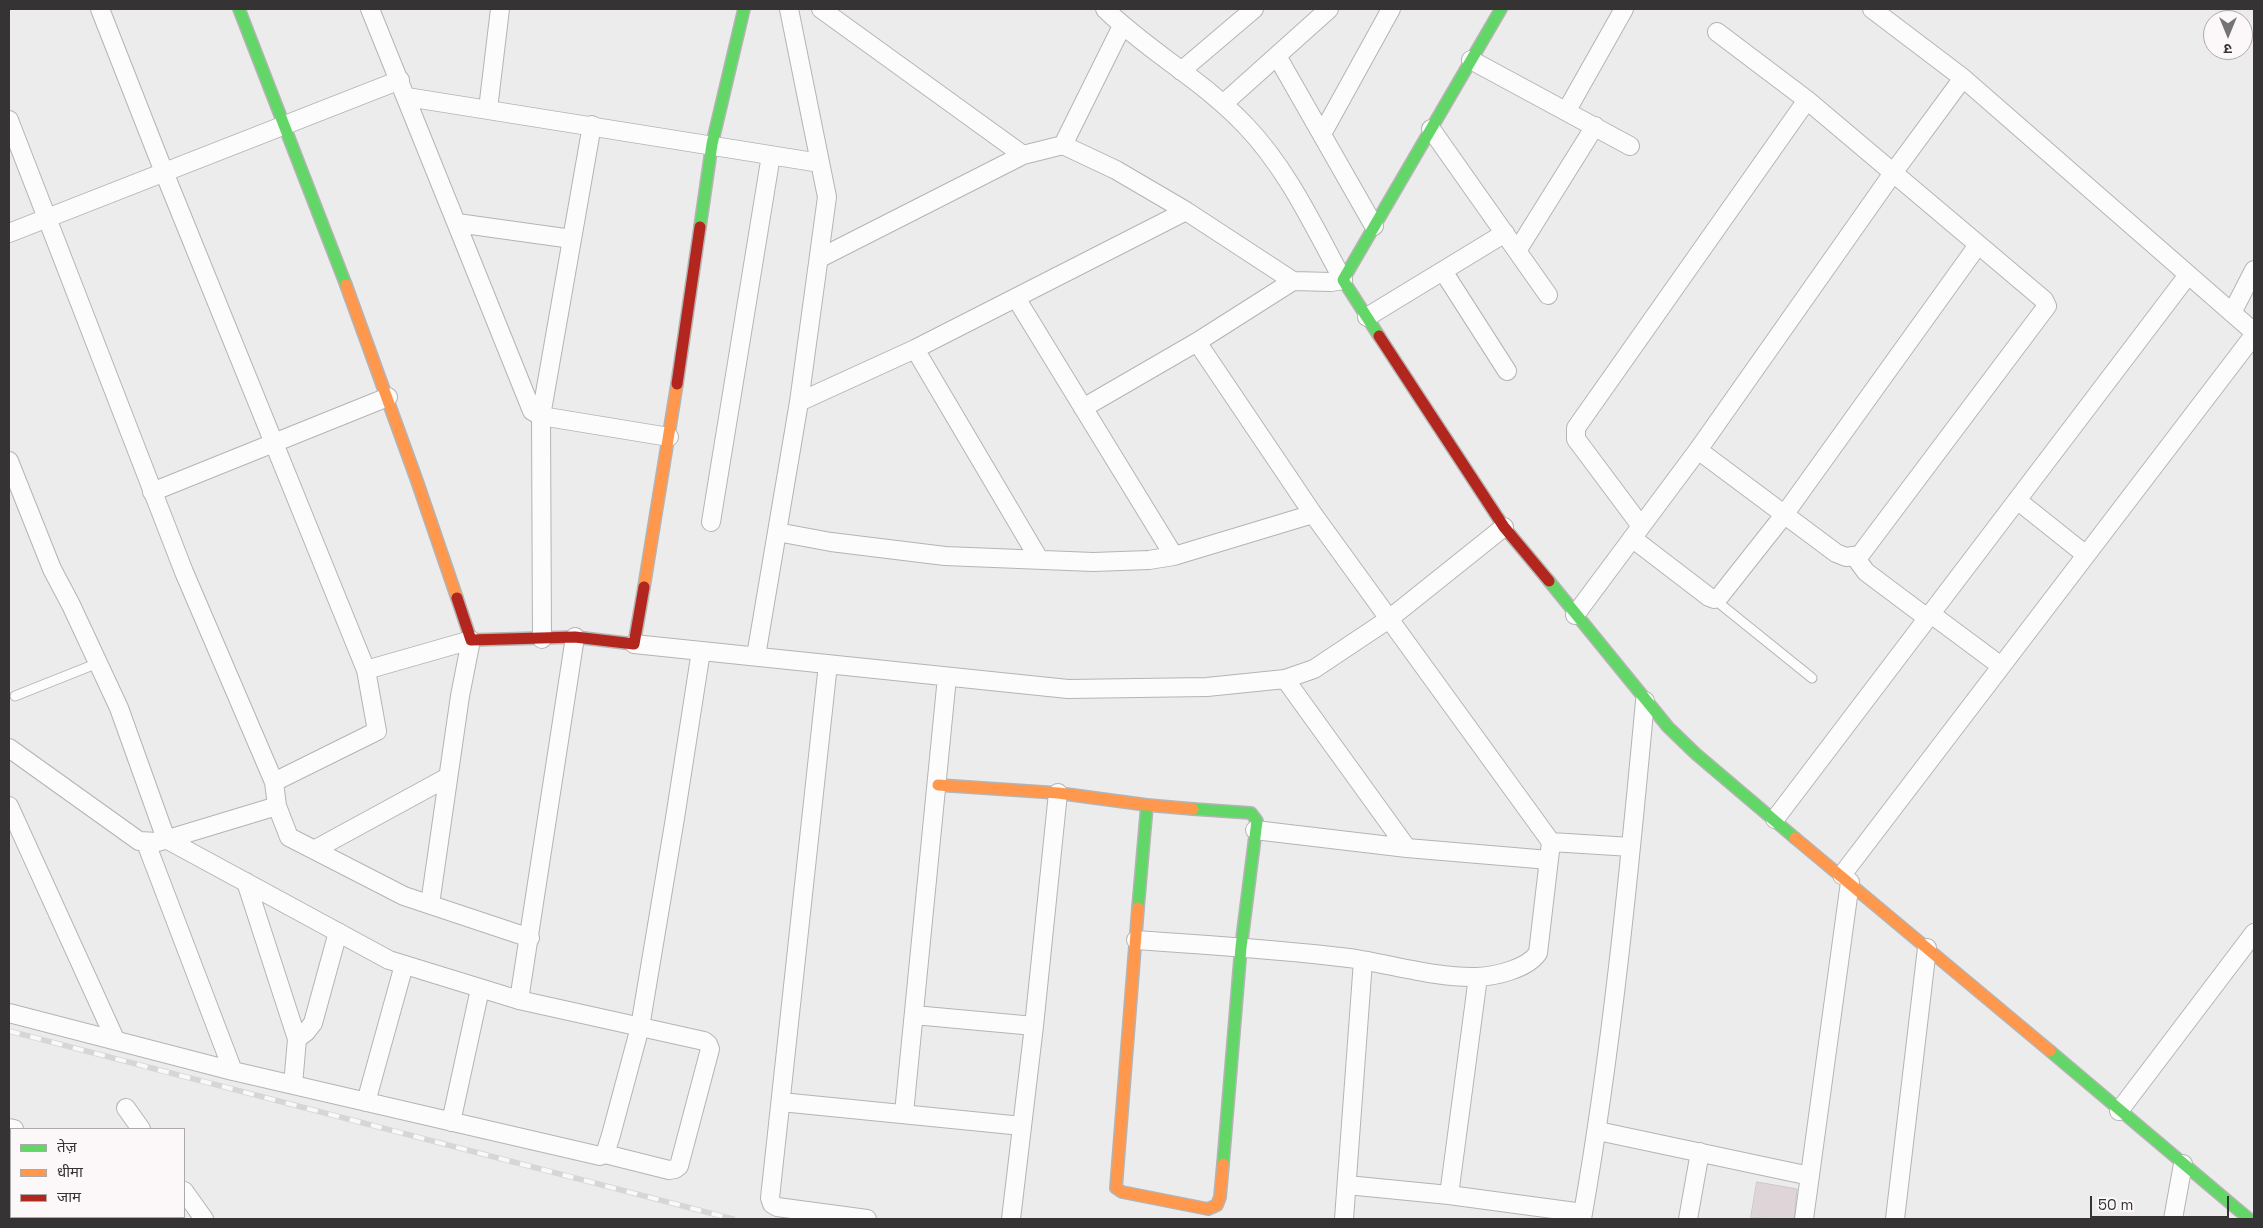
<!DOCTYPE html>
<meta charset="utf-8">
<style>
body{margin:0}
#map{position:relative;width:2263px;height:1228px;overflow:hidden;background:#edecec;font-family:"Space Grotesk","Noto Sans Devanagari",sans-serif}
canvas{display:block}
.frame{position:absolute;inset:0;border:10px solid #353334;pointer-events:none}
.legend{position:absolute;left:10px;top:1128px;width:175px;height:90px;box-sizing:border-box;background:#fcf8fa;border:1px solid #aca9ab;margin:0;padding:6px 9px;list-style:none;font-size:15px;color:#353334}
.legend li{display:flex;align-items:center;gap:10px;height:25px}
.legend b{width:25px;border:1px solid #aca9ab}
.north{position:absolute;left:2203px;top:10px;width:50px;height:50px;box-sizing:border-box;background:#fcf8fa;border:1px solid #aca9ab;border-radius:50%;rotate:180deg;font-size:14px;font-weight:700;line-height:20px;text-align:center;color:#353334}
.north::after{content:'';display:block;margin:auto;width:18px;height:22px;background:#757474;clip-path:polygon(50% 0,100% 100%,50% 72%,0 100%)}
.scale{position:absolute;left:2090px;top:1196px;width:139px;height:22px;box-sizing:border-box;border:2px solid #353334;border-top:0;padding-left:6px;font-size:15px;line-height:18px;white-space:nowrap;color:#353334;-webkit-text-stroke:4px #fcf8fa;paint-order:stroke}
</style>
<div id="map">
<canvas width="2263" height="1228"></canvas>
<div class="frame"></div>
<ul class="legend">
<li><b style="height:6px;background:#63d668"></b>तेज़</li>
<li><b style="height:6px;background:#ff974d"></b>धीमा</li>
<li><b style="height:6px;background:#b3261e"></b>जाम</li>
</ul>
<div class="north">उ</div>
<div class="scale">50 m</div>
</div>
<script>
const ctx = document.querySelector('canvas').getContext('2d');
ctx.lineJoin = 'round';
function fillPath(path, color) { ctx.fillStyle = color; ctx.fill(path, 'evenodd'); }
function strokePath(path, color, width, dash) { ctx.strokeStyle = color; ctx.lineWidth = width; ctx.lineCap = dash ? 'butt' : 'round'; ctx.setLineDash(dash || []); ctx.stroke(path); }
const building = new Path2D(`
 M1757,1182L1797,1189L1794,1219L1751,1218Z`);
fillPath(building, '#dfd5d9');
strokePath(building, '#c9c8c8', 1);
const lane = new Path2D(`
 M1714,599L1812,678
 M15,696L98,663`);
const street = new Path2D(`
 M100,9L164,172L366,670
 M370,9L532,411L541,416L669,437
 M821,9L1023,155
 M1105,9C1149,52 1204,81 1246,126C1288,170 1314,227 1343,280L1331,282L1293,281
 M1872,9L1963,78L2254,332
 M1277,56L1374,226
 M1471,60L1630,146
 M1181,71L1254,9
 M407,97L820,163
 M1223,104L1329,9
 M488,109L500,9
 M1567,110L1624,9
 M9,120L184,572L274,782L277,806L289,837L404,896L530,938
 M1431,129L1548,295
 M1322,134L1391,9
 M1063,145L1122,26
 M457,223L572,239
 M9,233L400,80
 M1517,251L1595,126
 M820,258L1023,155L1063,145L1116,170L1186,211
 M1443,271L1507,371
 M1016,298L1174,556
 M2232,313L2254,270
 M1367,317L1505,233
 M915,349L1039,559
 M799,402L915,349L1186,211L1293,281L1197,342L1083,408
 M1698,450L1836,553L1846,557L1860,555L2047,306L2044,300L1807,100L1717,32
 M9,461L52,569L71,605L119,708L166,839L389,960L519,1000L704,1041L708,1044L710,1049L679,1166L675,1169L669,1170L605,1154
 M152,492L388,397
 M2017,500L2086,555
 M711,522L771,155
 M1641,526L1576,439V428L1807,100
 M777,532L831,542L945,556L1093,562L1149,560L1174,556L1313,514
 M1632,538L1709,597L1714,599L1720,596L1784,515L1978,245
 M1855,557L1866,572L1926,617L1931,614L2001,666
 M1575,615L1698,450L1893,173L1963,78
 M542,639L541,416L592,125
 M634,644L1068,689L1207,687L1285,679L1314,669L1389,619L1504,527
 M756,656L799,402L827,197L789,9
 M828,664L770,1198L772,1204L777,1207L867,1219
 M1285,679L1407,848
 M9,748L139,841L158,842L277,806
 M274,782L377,731L366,670L471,640L460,696L430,904
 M9,806L115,1039
 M1775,819L2188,275
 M1255,830L1407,848L1549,860
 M1551,842L1631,847
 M146,843L233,1071
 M314,850L448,777
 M1842,875L2254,335
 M246,882L297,1039L293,1085
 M1136,940C1207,945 1278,949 1349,958C1391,964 1434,978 1477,977C1496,976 1527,969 1538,953L1551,842L1313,514L1197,342
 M519,1000L575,637
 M9,1013L233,1071L600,1156L605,1154L611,1135L640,1027L675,818L701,651
 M914,1015L1034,1026
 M297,1039L306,1032L313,1023L338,932
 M366,1102L404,965
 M781,1102L1022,1126
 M126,1108L141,1129
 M2119,1111L2254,933
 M904,1113L947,677
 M451,1122L480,989
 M9,1128L14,1129
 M1598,1131L1810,1176
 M1347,1185L1449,1195L1583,1213
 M184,1191L204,1219
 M1449,1195L1478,977
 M119,1217L121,1219
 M1011,1219L1034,1026L1058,793
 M1344,1219L1363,961
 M1582,1219C1612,1048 1629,874 1645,701
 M1688,1219L1700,1152
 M1804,1219L1850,882
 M1895,1219L1927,948
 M2173,1219L2183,1164`);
const fast = new Path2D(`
 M239,9L346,285
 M700,227L712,144L744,9
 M1379,336L1343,280L1501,9
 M1549,581L1668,727L1696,754L1795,838
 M1193,809L1251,813L1257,821L1241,947L1223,1164
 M1138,908L1147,805
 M2050,1051L2249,1219`);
const slow = new Path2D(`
 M346,285L417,481L457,598
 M644,587L677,384
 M938,785L1058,793L1147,805L1193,809
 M1795,838L2050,1051
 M1138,908L1116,1188L1122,1192L1208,1209L1217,1205L1220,1197L1223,1164`);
const jam = new Path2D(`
 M1379,336L1504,527L1549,581
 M677,384L700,227
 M457,598L471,640L575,637L634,644L644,587`);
strokePath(lane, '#b5b4b4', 11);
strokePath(street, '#b5b4b4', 20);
strokePath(fast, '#b5b4b4', 14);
strokePath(slow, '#b5b4b4', 14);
strokePath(jam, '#b5b4b4', 14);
strokePath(lane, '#fcfcfc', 9);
strokePath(street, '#fcfcfc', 18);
strokePath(fast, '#63d668', 11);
strokePath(slow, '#ff974d', 11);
strokePath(jam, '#b3261e', 11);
const rail = new Path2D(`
 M9,1031L733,1219`);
strokePath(rail, '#d7d6d7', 5.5);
strokePath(rail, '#fcf8fa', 4, [11]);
</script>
